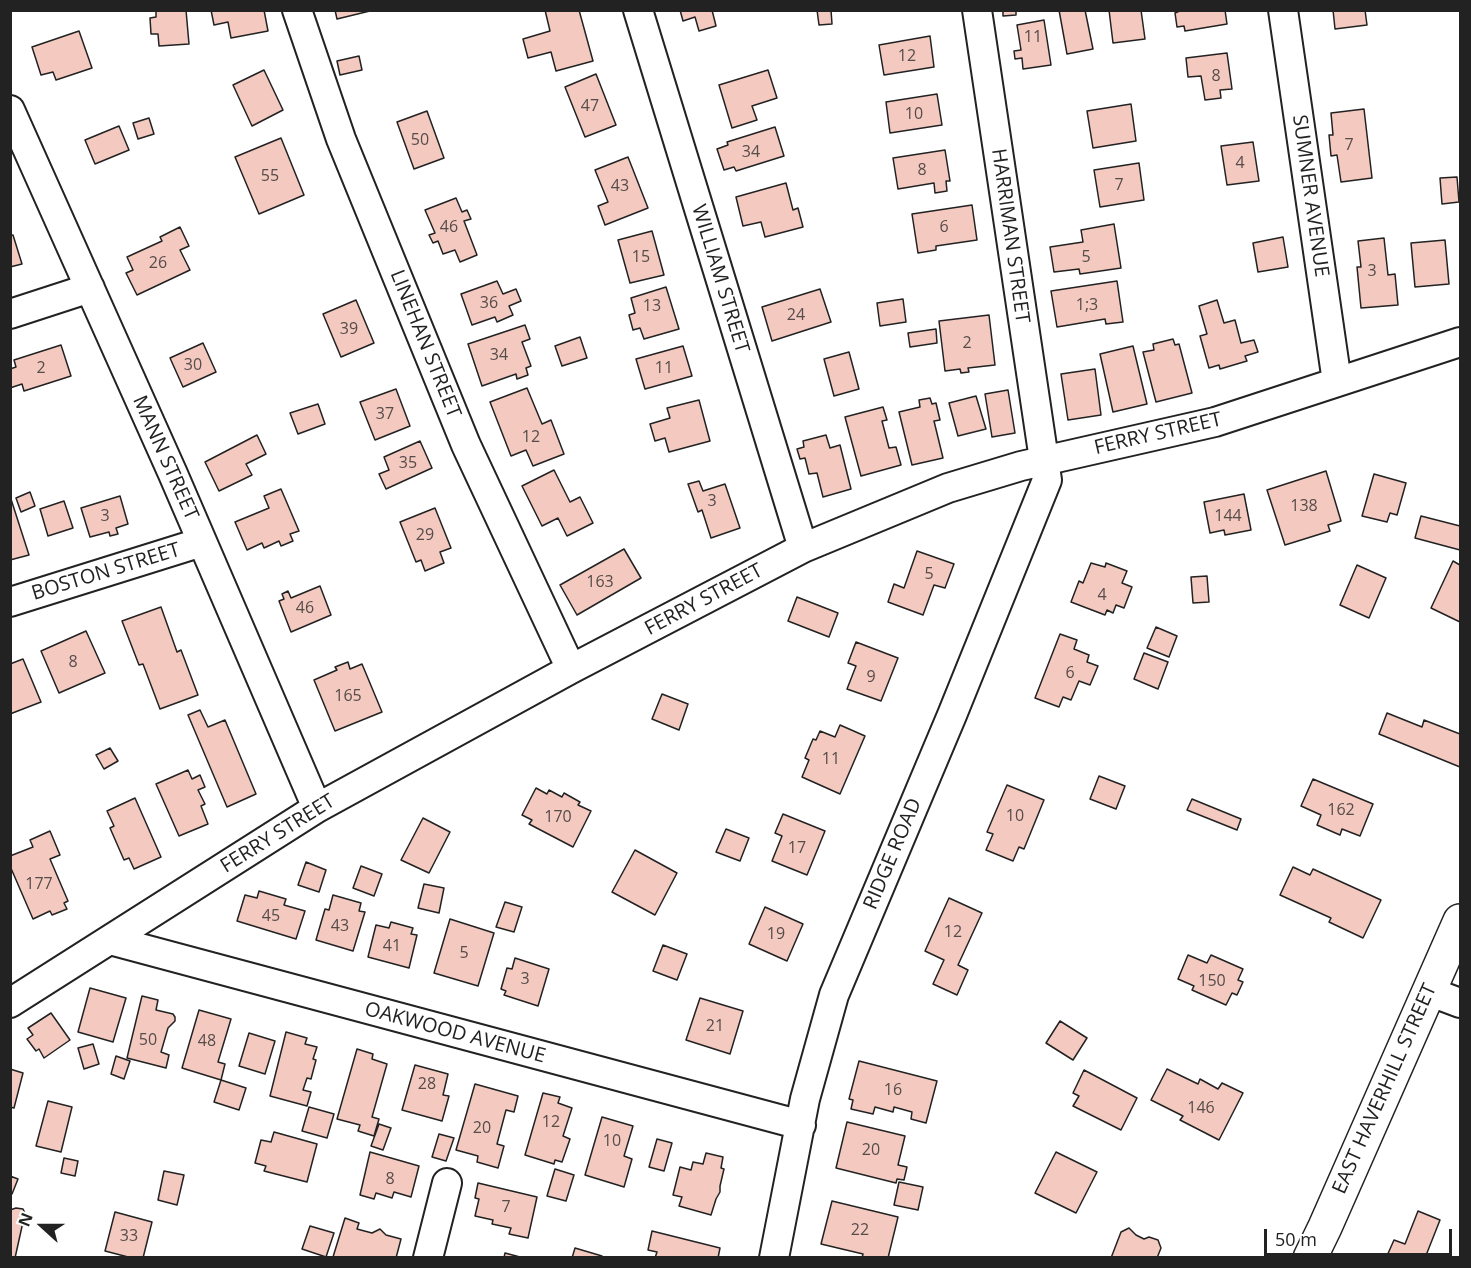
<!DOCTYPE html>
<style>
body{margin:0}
#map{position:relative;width:1471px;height:1268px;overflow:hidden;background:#fff;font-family:"Open Sans",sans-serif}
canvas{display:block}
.frame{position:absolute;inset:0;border:12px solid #222;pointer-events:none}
.north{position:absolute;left:12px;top:1196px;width:60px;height:60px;-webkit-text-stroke:4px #fff;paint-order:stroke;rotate:291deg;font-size:16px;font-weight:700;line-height:24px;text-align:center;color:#222}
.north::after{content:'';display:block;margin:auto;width:21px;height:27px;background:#222;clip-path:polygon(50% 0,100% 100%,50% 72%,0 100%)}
.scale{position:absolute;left:1264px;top:1229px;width:188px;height:27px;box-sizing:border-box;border:3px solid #222;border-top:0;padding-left:8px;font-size:18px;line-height:21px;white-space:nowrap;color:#222;-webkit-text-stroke:4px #fff;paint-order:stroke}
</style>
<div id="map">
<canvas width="1471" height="1268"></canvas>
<div class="frame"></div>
<div class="north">N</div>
<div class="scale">50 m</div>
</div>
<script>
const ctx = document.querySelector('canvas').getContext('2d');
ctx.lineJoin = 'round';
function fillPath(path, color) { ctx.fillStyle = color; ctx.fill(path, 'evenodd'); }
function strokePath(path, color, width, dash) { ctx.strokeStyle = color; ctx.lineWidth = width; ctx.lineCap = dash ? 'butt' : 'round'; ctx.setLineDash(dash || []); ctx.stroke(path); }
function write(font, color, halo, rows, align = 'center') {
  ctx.font = font + ' "Open Sans",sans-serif'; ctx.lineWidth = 4.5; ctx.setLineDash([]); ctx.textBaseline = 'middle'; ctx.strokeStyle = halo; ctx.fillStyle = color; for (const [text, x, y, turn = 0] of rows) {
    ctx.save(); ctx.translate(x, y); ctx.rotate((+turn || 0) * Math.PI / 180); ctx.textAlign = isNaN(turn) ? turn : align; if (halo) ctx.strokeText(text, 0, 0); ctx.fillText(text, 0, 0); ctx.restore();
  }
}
const building = new Path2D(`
 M156,10H186L189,44L159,46L158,34H151L150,18L156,17Z
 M211,10H264L268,31L231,38L228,22L214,25Z
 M335,10H374L337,19Z
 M545,10H579L593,61L556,71L551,52L528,58L523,39L550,31Z
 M680,10H712L716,26L699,31L695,17L683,21Z
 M817,10H831L832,24L819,25Z
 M1003,10H1016V15L1003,16Z
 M1059,10H1085L1093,49L1067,54Z
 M1109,10H1141L1145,39L1113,43Z
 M1182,10H1225L1227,24L1185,31L1184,26L1177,27L1175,13Z
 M1333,10H1365L1367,25L1335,29Z
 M1044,20L1051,65L1023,69L1022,58L1015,59L1014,51L1021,50L1017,25Z
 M79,31L92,68L56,80L53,72L41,75L32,47Z
 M930,36L934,67L884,75L879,45Z
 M1227,53L1232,89L1220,90L1221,98L1205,100L1201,76L1188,77L1186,58Z
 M359,56L362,70L340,75L337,61Z
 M264,70L283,110L252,126L233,85Z
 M768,70L777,98L752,106L757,120L732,128L719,85Z
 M596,74L616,125L585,137L565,87Z
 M937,94L942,125L890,133L886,102Z
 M1131,104L1136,141L1093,148L1087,111Z
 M1364,109L1372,178L1341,182L1337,155L1331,156L1329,135H1333L1331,113Z
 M427,111L444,158L414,169L397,122Z
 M149,118L154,134L138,139L133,123Z
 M119,126L129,150L95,164L85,140Z
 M775,127L784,156L736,171L734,167L724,170L717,149L728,145L727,142Z
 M281,138L304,195L259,214L235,157Z
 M1253,142L1259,181L1227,185L1221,146Z
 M945,150L950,181H946L947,191L935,193L934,183L898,189L893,158Z
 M628,157L648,208L605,225L598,206L608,202L595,170Z
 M1139,163L1144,200L1100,207L1094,170Z
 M1457,177L1459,202L1442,204L1440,178Z
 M786,183L793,210L798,208L803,227L765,237L761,222L743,226L736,197Z
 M456,198L462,212L467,210L471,219L464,221L477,255L460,262L455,250L443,254L438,241L433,243L429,235L435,233L425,210Z
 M972,205L977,240L936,246V250L918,253L912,214Z
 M1114,224L1121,268L1080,274L1079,269L1054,272L1050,247L1083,242L1081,230Z
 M180,227L189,246L180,250L190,270L137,295L126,273L133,270L127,257L162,241L160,237Z
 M652,231L664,275L630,283L618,240Z
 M10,235H13L22,264L10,267Z
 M1283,237L1288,267L1258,272L1253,243Z
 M1384,238L1388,275L1395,274L1398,305L1361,308L1357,267H1361L1358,241Z
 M1445,240L1449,284L1415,287L1411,243Z
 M497,281L503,294L516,289L521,301L509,306L513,315L497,322L495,317L472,325L461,294Z
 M1117,281L1123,322L1106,324L1105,319L1057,327L1051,291Z
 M666,287L679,329L644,339L640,328L633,330L629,315L635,313L631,298Z
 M820,289L831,322L772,341L762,307Z
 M903,299L906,322L880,326L877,303Z
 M356,300L374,343L341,357L323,314Z
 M1217,300L1224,323L1235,320L1241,343L1254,340L1258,352L1245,356L1247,361L1220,369L1219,365L1209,368L1200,336L1207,334L1199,306Z
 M989,315L995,365L968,368L969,372L961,373L960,369L945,371L939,321Z
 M525,325L530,339L522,342L531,366L526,368L528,375L517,379L516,374L482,386L468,344Z
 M936,329L937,343L910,347L908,333Z
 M580,337L587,358L562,366L555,346Z
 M1173,339L1175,345L1179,344L1192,393L1156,402L1143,352L1154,350L1153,344Z
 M203,343L216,372L183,387L170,358Z
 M61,345L71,376L24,391L22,384L10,388V369L16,367L14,360Z
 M683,346L692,376L645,389L636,359Z
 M1133,346L1147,404L1113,412L1100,354Z
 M849,352L859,389L834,396L824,359Z
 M1095,369L1101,415L1068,420L1061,374Z
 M527,388L542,424L551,420L564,454L533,466L526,450L511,456L490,402Z
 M396,389L410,426L375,440L360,402Z
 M1008,390L1015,433L992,437L985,394Z
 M976,396L986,429L958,436L949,403Z
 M930,398L932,404L936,403L940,420L934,421L943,458L912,465L899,412L920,407L919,400Z
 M699,400L710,441L669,452L665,438L655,441L650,424L670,418L667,408Z
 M318,404L325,424L298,434L290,413Z
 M883,407L887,420L882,421L889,448L896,447L901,465L861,476L845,417Z
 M257,435L266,454L246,464L252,475L219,491L205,462Z
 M826,435L830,448L840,445L851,489L823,497L817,473L809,474L805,458L800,459L797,449L804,447L803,441Z
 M420,441L432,468L386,489L379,474L389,470L384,457Z
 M554,470L570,502L580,497L593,523L567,536L558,518L542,526L522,486Z
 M1326,471L1341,521L1328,525L1330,531L1285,545L1267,490Z
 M1374,474L1406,483L1397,515L1390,513L1387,522L1362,516Z
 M699,481L703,491L725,484L740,528L711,538L702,510L698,512L688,484Z
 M281,489L299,531L290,534L293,541L281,546L279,541L264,548L262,543L247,550L235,522L269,508L264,496Z
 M30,492L35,506L21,512L16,498Z
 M1244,494L1251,530L1225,535L1224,530L1210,533L1204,502Z
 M10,496L29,555L10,560Z
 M120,496L128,524L116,528L118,534L110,536L109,532L90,537L81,508Z
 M64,501L73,528L48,536L40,509Z
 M435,508L451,548L440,552L444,563L425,571L421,560L416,562L400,522Z
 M1421,516L1460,526V550L1415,538Z
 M624,549L641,578L577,615L560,585Z
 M917,551L954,564L945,588L934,585L923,615L888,602L894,584L904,588Z
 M1453,561L1460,565V622L1431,608Z
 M1091,563L1105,567L1106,563L1127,571L1122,583L1132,587L1124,608L1116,605L1113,613L1107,610L1105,615L1071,602L1079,581L1083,583Z
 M1357,565L1386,578L1369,618L1340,605Z
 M1207,576L1209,602L1193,603L1191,577Z
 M320,586L331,615L291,632L279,601L284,599L282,594L288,591L291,598Z
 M797,597L838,613L829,637L788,621Z
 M161,607L177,652L181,650L198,695L160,709L143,664L139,665L122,621Z
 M1156,627L1177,636L1169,657L1147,648Z
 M86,631L105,673L59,693L41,651Z
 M1060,634L1077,640L1074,649L1089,655L1087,662L1098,666L1090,685L1079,681L1071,700L1063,697L1059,707L1035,698Z
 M856,642L898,658L881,701L847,689L856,666L848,663Z
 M1144,653L1168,662L1158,689L1134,679Z
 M23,659L41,702L10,714V664Z
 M348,662L350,669L362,664L382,712L335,731L314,680L337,670L335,667Z
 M662,694L688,704L679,730L652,719Z
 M200,710L208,727L225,720L256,794L227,807L188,715Z
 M1387,713L1422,727L1424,720L1460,734V767L1379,734Z
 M840,725L865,736L840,794L802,777L809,760L805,758L813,739L816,740L820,731L835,737Z
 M110,748L118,761L104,769L96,755Z
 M188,770L192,779L200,775L205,787L198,790L205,804L201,806L208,824L179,836L156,784Z
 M1099,776L1125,786L1116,809L1090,799Z
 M1313,779L1373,804L1360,836L1342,829L1340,835L1317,825L1321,815L1301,806Z
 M1007,785L1044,800L1024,849L1019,847L1013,861L986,850L993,834L987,832Z
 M536,788L547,794L549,790L562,797L564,793L580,802L578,805L591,811L573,847L529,824L532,820L522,815Z
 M135,798L161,857L134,869L129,858L124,860L110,828L114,826L107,811Z
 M1192,799L1241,819L1237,830L1187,810Z
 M783,814L825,831L807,875L772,861L782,836L775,833Z
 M423,818L450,832L429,873L401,860Z
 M726,829L749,838L740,861L716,852Z
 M50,831L60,855L50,859L68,901L64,903L67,909L52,915L50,911L33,919L10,866V856L33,847L30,840Z
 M635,850L677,873L655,915L612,892Z
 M306,862L326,870L319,892L298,885Z
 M361,866L382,874L374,896L353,888Z
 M1293,867L1310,875L1313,869L1381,900L1363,938L1329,922L1331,918L1280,895Z
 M424,884L444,888L439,913L418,908Z
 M259,891L286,899L284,905L305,911L296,939L237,921L245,895L257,898Z
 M333,895L361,903L359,911L365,912L353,951L316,940L325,909L329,910Z
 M949,898L982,913L958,965L968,970L957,995L933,984L944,960L925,951Z
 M505,902L522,907L514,932L496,927Z
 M765,907L803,924L787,961L749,944Z
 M450,919L494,933L478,986L434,973Z
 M391,922L413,928L411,934L417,935L409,968L368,957L376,925L389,928Z
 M663,945L687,954L677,980L653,971Z
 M1188,955L1207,963L1211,955L1243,969L1238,980L1243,982L1237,995L1232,993L1226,1005L1192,990L1194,986L1178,979Z
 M515,958L549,969L538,1006L504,995L506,991L501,989L507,968L512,969Z
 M90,988L126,998L113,1042L78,1032Z
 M142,996L158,1000L156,1010L173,1014L175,1017V1021L168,1028L161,1052L169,1055L166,1068L127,1058Z
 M700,998L743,1011L730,1054L686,1040Z
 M199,1010L231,1019L218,1062L225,1064L221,1080L182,1068Z
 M51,1013L70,1040L44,1058L39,1049L36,1051L27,1039L33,1035L28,1028Z
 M1060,1021L1087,1038L1073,1060L1046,1043Z
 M286,1032L307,1038L305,1044L317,1047L313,1059L316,1060L311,1079L307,1078L303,1090L311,1092L307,1106L270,1096Z
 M249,1033L275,1041L265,1074L239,1066Z
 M93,1044L99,1064L84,1069L78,1048Z
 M357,1049L373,1054L372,1059L387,1064L372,1117L379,1119L374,1136L358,1131L360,1125L337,1119Z
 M116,1056L130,1061L124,1079L111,1074Z
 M859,1061L937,1081L926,1123L911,1119L912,1112L894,1107L893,1112L875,1107L873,1114L851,1109L853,1100L849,1099Z
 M415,1065L448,1074L443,1095L449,1096L442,1121L402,1110Z
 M10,1069L23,1073L14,1108L10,1107Z
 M1167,1069L1198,1084L1200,1079L1218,1089L1222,1083L1243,1093L1219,1140L1180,1120L1183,1116L1151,1100Z
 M1084,1070L1137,1098L1121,1130L1073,1106L1079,1096L1073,1093Z
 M221,1080L246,1088L239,1110L214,1102Z
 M475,1084L518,1096L514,1112L506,1110L497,1144L504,1146L498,1168L477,1162L478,1156L456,1150Z
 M543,1093L560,1097L558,1103L572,1108L563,1136L570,1139L562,1162L555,1160L554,1164L525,1155Z
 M48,1101L72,1107L61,1152L36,1146Z
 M309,1107L334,1114L327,1138L302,1131Z
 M602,1117L633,1126L624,1156L632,1159L624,1187L585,1175Z
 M847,1122L905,1136L898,1165L907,1167L904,1180L897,1179L896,1183L836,1168Z
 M379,1124L391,1128L383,1150L371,1146Z
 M274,1132L317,1144L307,1182L264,1171L266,1166L255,1163L261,1140L271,1142Z
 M439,1134L454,1138L446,1161L432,1157Z
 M657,1139L672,1143L664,1171L649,1167Z
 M370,1152L419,1166L411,1197L394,1192L392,1198L376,1193L374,1199L360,1195Z
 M1056,1152L1097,1172L1076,1213L1035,1193Z
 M706,1153L723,1157L721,1168L724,1169L720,1186V1192L716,1199L711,1215L679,1206L682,1197L673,1195L680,1167L691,1170L693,1162L703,1164Z
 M64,1158L78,1161L75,1176L61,1173Z
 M555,1169L574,1175L566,1201L547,1196Z
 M164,1171L184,1175L177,1205L158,1200Z
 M10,1176L18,1179L12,1194H10Z
 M899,1182L923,1187L918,1210L894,1205Z
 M478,1183L537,1197L528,1238L509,1234L511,1228L492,1224L493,1220L475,1216L479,1199L475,1198Z
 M832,1201L898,1217L888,1258H862L863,1254L821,1244Z
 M16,1208L23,1209L25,1213L15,1258H10V1210Z
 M1418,1211L1440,1220L1425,1258H1386L1394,1240L1405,1244Z
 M115,1212L152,1222L143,1258H132L105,1251Z
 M345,1218L359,1223L357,1229L372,1233L380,1229L386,1235L401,1239L396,1258L333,1257Z
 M310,1226L334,1233L326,1257L302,1249Z
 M1129,1228L1136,1235L1144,1239L1149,1237L1158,1240L1161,1248L1157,1258H1111L1121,1232Z
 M652,1231L720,1248L718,1258H655L657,1252L648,1250Z
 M575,1248L602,1256V1258H572Z
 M505,1253L520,1257V1258H504Z`);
fillPath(building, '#f3c9c0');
strokePath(building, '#222', 1.5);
const minor = new Path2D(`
 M297,10L341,139L466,445L571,669
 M638,10L803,548
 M1283,10L1337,382
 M10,110L173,474L317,808
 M10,314L90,288
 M10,602L202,542
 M110,940L801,1125
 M1428,991L1460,1003
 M10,1003L317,808L571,669L803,548L948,488L1021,466L1215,422L1460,342
 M428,1258L447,1183
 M774,1258L805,1099L834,995L952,715L1047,480L977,10`);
const major = new Path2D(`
 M1310,1258L1325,1227L1460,921`);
strokePath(minor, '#222', 32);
strokePath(major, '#222', 36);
strokePath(minor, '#fff', 28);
strokePath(major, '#fff', 33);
write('16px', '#564c4a', null, [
 ["11",1033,37],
 ["12",907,56],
 ["8",1216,76],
 ["47",590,106],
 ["10",914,114],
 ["50",420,140],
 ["7",1349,145],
 ["34",751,152],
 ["4",1240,163],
 ["8",922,170],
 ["55",270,176],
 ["7",1119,185],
 ["43",620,186],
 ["46",449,227],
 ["6",944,227],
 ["15",641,257],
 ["5",1086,257],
 ["26",158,263],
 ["3",1372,271],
 ["36",489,303],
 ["1;3",1087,305],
 ["13",652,306],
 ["24",796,315],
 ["39",349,329],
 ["2",967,343],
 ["34",499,355],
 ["30",193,365],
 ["2",41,368],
 ["11",664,368],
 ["37",385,414],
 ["12",531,437],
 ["35",408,463],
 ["3",712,501],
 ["138",1304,506],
 ["3",105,516],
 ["144",1228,516],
 ["29",425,535],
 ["5",929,574],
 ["163",600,582],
 ["4",1102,595],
 ["46",305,608],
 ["8",73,662],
 ["6",1070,673],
 ["9",871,677],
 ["165",348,696],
 ["11",831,759],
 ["162",1341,810],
 ["10",1015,816],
 ["170",558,817],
 ["17",797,848],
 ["177",39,884],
 ["45",271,916],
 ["43",340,926],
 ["12",953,932],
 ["19",776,934],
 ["41",392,946],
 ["5",464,953],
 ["3",525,979],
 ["150",1212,981],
 ["21",715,1026],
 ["50",148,1040],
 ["48",207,1041],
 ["28",427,1084],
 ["16",893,1090],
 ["146",1201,1108],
 ["12",551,1122],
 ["20",482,1128],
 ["10",612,1141],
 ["20",871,1150],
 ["8",390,1179],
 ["7",506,1207],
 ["22",860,1230],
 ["33",129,1236]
]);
write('20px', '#222', '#fff', [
 ["SUMNER AVENUE",1310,196,82],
 ["HARRIMAN STREET",1010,236,82],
 ["WILLIAM STREET",720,279,73],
 ["LINEHAN STREET",425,344,68],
 ["FERRY STREET",1158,434,-13],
 ["MANN STREET",165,458,66],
 ["BOSTON STREET",106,572,-17],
 ["FERRY STREET",704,600,-28],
 ["FERRY STREET",278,834,-32],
 ["RIDGE ROAD",893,854,-67],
 ["OAKWOOD AVENUE",455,1033,15],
 ["EAST HAVERHILL STREET",1385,1089,-66]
]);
</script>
